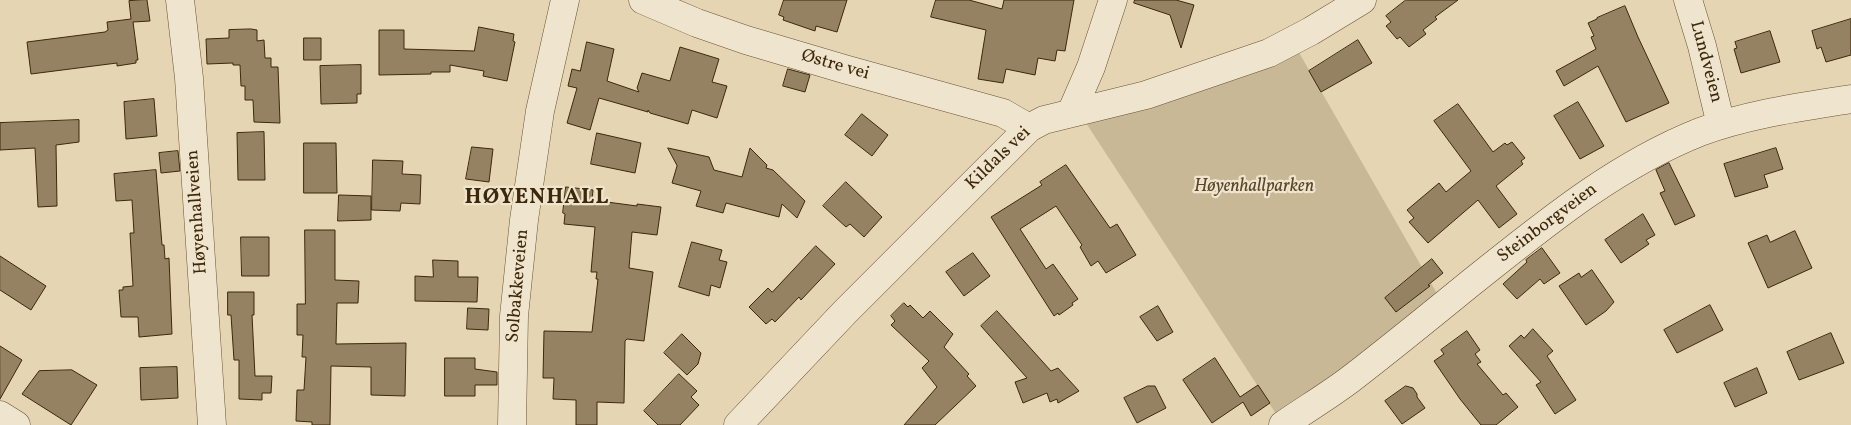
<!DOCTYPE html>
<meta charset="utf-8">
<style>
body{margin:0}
canvas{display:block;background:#e6d5b2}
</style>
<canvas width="1851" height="425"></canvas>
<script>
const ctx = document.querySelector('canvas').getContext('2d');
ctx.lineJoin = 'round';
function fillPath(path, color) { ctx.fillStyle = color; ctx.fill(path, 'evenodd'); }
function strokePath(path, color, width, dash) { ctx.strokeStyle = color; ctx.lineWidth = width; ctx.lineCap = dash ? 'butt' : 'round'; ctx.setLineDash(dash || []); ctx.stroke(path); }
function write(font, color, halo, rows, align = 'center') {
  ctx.font = font + ' Vollkorn,serif'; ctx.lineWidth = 4.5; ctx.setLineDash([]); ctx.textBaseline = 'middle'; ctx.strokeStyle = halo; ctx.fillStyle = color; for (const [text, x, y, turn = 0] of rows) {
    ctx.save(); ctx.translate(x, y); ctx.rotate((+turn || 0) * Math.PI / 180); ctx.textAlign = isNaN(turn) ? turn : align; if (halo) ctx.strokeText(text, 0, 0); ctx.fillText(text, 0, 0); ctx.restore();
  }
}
fillPath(new Path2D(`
 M1297,49L1439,297L1278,417L1086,123Z`), '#c9b896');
const building = new Path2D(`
 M147,0L150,21L133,22L138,60H136V63L117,66V63L31,74L27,42L105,32L108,30L107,22L131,19L129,1Z
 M784,0H847L837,32L816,26L815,31L783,20L784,17L779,15Z
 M936,0H969L1002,9L1004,0H1074L1065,51L1057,50L1055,61L1038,58L1035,75L1006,69L1003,83L978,79L986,30L931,17Z
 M1135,0H1176L1194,5L1181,48L1170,15L1134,3Z
 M1406,0H1458L1435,17L1437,19L1423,30L1426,34L1409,47L1400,37L1397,39L1386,26L1391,22L1386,16Z
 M1625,6L1638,37L1669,103L1626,122L1598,66L1564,86L1556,71L1596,49L1591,37L1594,36L1588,23L1597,19V18Z
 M1851,19V55L1826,62L1821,47L1817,49L1812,31Z
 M479,27L514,34L513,41L515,42L507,81L483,76L484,71L450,65V72H431V74L379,75V30H404V49L474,51Z
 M251,29L257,30V41L264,40L265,58H271V67H278L280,123L254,122L253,100H245V86H241L240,65H233V63L207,64L206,39L229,38V30Z
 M1770,31L1780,62L1741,73L1734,49L1737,48L1735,42Z
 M304,38H321V60H304Z
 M1358,40L1372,63L1321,92L1309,71Z
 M587,42L614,49L607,81L639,92L637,88L642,73L670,81L680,47L719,59L712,82L727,86L717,118L692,110L688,124L650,113L648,110V112L599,98L590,130L567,123L577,88L568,86L572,69L580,71Z
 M361,65V94H357V103L321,104L320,66Z
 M788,69L810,75L805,92L783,86Z
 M154,99L157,136L126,139L124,102Z
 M1578,102L1604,146L1580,159L1554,116Z
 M1458,104L1493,152L1505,143L1507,145L1512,142L1525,158L1521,161L1523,164L1496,186L1517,214L1499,228L1478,200L1428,243L1409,222L1414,218L1407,210L1439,183L1446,192L1471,171L1434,121Z
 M862,114L888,135L872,156L845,135Z
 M79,120V142L56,145L57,206L38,207L35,148L0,150V123Z
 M264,132L265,180H238L237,133Z
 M597,133L641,143L635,173L591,164Z
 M304,143H336L337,193H304Z
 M472,147L493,149L489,182L466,179Z
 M668,148L709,157L714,170L742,177L750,148L767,165L766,168L773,170L805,201L797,218L782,204L779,217L726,203L723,213L696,206L701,191L672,183L677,166Z
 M1776,148L1783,169L1764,175L1768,187L1735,197L1724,164Z
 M178,151L180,171L161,173L159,153Z
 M373,160L403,161L402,174L421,175L420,204L401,203L400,211L372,210Z
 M1669,163L1695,216L1675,225L1660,193L1665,191L1656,170Z
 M1066,165L1110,228L1117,224L1136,255L1106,273L1098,261L1091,266L1080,247L1082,245L1056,206L1020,229L1046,269L1053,264L1078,299L1072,303L1073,305L1059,315L1058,313L1054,316L991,217L1042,185L1040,182Z
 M156,170L162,245H164L165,259L169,258L172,334L139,337L138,317H121L119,290H123V287L133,286L130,233H134L132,200L116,201L114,174Z
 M846,182L882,217L864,237L850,224L846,227L823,206Z
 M566,187L593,190L592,200L637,206V204L661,207L657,235L632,232L629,268L653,272L644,341L627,339L625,341L624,403L597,402V425H576V400L553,399L554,378H543L544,331L592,332L598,279H596L597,272H591L595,227L564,224L565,214L563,213Z
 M339,195L371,196V220L338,221Z
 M1643,214L1655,235L1646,240L1649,244L1621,263L1605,240Z
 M305,230H335V280L359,281L358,303H337L336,344L406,343L405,396L371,395V367L331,366L330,425H312V422L296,421L297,390H304L306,357H302L303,335H297V304H305Z
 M1795,231L1812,268L1768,288L1748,243L1767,235L1770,242Z
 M241,237H269V276H242Z
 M692,242L722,250L719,260L727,262L720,288L711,285L709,296L679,287Z
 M816,246L835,264L801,300L799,297L775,322L772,319L766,324L749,307L768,288L772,292Z
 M1542,248L1560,273L1544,284L1540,279L1517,299L1503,284L1527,262L1526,260Z
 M973,253L990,276L964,296L946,272Z
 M0,256L46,286L31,310L0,290Z
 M1432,259L1443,273L1428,285L1430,286L1396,312L1385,298Z
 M433,260L458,261V277H478L477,302L415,301V276L433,277Z
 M1592,270L1614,302L1606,311L1586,325L1559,286L1579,273L1581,277Z
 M228,292H254V315H252L255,376H272L271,393H262V400L239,399V360H234L231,315H228Z
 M904,303L908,307L910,305L923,318L930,311L953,334L944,347L969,374L967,376L976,386L935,425H904L937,387L922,368L929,361L891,325L895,321L891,316Z
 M1710,305L1723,330L1677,353L1664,330Z
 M1158,306L1173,332L1157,341L1140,317Z
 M468,308L489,309L488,330L467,329Z
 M997,311L1051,371L1058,368L1079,391L1058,403L1057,399L1050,402L1047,393L1023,403L1015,382L1027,378L981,326Z
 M1533,329L1553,351L1547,356L1576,400L1555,414L1536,385L1541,382L1509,346L1521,335L1524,338Z
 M1467,331L1480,350L1475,354L1481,362L1477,364L1503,395L1506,393L1518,407L1496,425H1481L1460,399L1434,361L1444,354L1441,350Z
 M1831,333L1844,363L1799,380L1787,352Z
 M682,334L701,353L698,364L687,375L664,353Z
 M0,346L22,360L0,399Z
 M445,358H475V369L497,372V385H475V396H445Z
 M1215,358L1240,397L1258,385L1270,403L1251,416L1243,402L1212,423L1183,380Z
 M177,367L178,398L141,400L140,368Z
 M1757,368L1767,393L1735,407L1724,383Z
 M72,370L97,385L71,425L22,394L39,371Z
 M679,374L697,391L691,397L699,405L680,425H658L644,411Z
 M1148,386H1155L1166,408L1137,423L1124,398Z
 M1406,386L1413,388L1417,394V397L1425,408L1402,424L1385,401Z`);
fillPath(building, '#958262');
strokePath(building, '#3d280b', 1);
const minor = new Path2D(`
 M180,0L189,78L212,425
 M643,0L697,23L746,40L844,69L1003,113L1029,128
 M1688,0L1702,46L1721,125
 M1071,113L1091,67L1113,0
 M0,415L16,425
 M512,425L514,316L524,220L540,111L565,0
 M738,425L845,312L1029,128L1044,120L1146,95L1269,53L1311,31L1362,0
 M1283,425C1306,409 1330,395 1352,378C1391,348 1429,317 1467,286C1540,228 1612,167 1700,132C1748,114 1801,107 1851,99`);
strokePath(minor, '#675335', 29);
strokePath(minor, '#efe4cd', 28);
write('18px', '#3d280b', '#efe4cd', [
 ["Lundveien",1705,62,75],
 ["Østre vei",835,66,16],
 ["Kildals vei",999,159,-44],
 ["Høyenhallveien",198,212,-94],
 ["Steinborgveien",1548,224,-37],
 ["Solbakkeveien",519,286,-85]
]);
write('italic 18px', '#594527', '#efe4cd', [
 ["Høyenhallparken",1254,188]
]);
ctx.letterSpacing = '1px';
write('bold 22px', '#3d280b', '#efe4cd', [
 ["HØYENHALL",537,199]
]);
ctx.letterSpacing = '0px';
</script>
